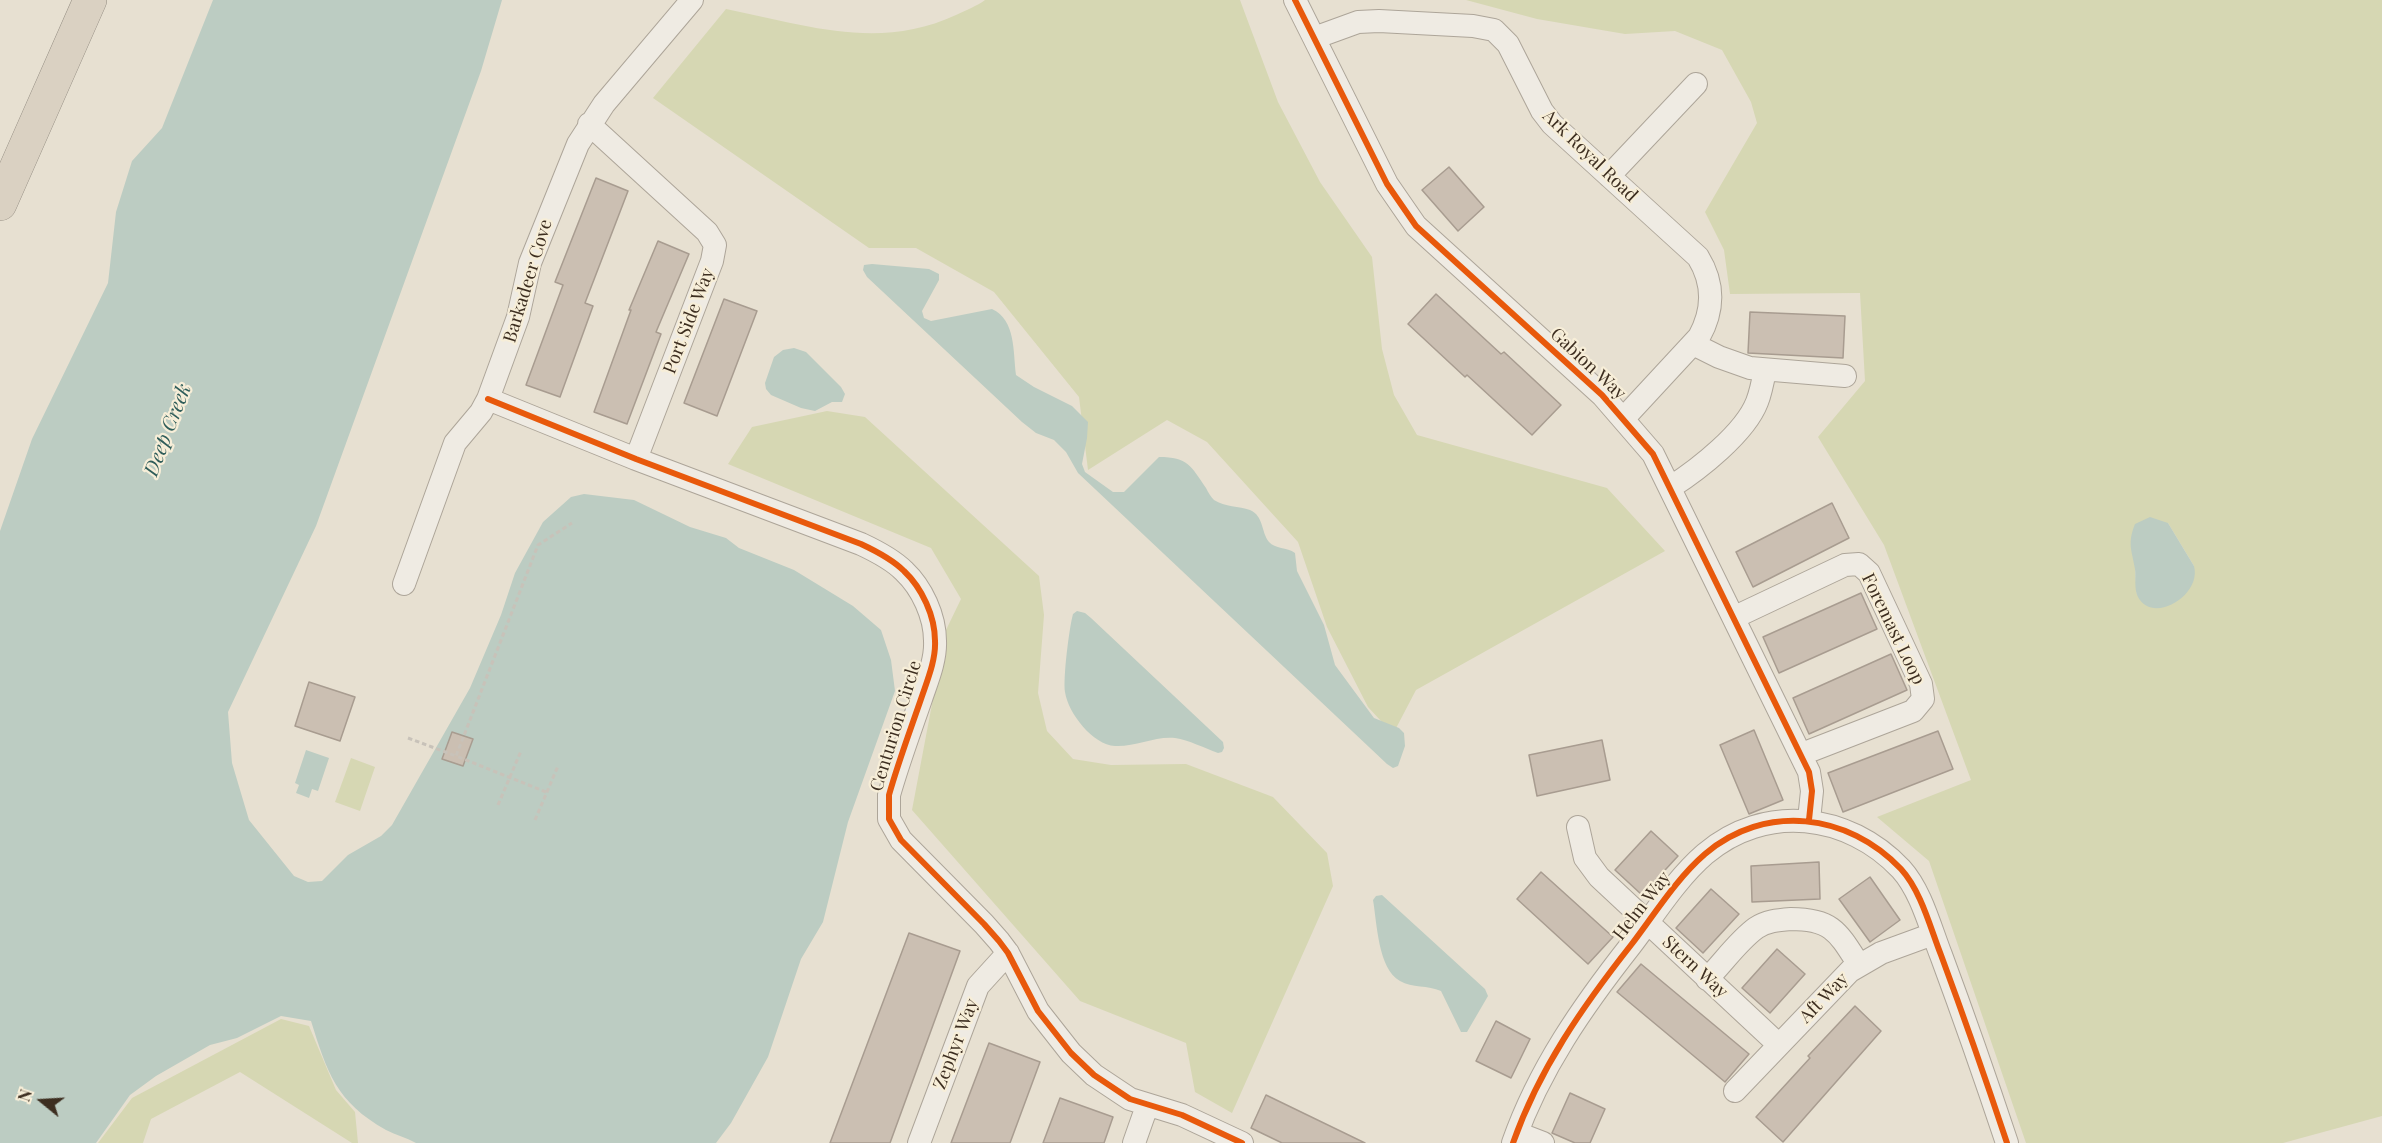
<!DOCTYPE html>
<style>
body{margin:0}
#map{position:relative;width:2382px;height:1143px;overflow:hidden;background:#e7e0d1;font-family:"Playfair Display",serif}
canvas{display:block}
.north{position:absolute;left:12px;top:1071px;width:60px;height:60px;-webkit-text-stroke:4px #f7eed8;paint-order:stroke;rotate:288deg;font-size:16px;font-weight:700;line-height:24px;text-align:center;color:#3d2e20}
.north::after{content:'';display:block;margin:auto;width:21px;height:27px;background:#3d2e20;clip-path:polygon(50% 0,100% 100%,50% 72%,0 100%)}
</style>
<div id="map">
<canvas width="2382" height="1143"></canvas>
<div class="north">N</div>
</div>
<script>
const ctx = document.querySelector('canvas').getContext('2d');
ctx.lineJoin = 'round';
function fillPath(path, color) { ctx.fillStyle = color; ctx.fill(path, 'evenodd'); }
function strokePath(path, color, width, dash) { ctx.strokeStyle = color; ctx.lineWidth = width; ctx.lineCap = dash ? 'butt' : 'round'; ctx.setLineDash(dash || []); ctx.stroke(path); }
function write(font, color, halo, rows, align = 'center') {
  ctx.font = font + ' "Playfair Display",serif'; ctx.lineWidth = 4.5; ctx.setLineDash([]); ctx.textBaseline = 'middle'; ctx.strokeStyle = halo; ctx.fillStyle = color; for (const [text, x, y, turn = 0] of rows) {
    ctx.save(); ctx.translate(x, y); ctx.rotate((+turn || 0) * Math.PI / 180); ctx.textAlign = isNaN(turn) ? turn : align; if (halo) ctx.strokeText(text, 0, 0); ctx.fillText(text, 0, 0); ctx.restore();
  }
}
fillPath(new Path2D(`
 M985,0H1240L1278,102L1320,182L1372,257L1382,349L1394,395L1417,435L1607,488L1665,551L1416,690L1393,734L1368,707L1327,627L1298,542L1207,442L1167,420L1088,470L1079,397L994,292L916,248H869L653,98L726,9C805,25 879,51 956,15C966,10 977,6 985,0Z
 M1466,0H2382V1116L2283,1143H2026L1929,861L1877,817L1971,780L1884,545L1818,437L1865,381L1860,293L1730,294L1724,250L1705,212L1757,123L1751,102L1722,50L1675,31L1625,34L1537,19ZM2168,523L2194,566L2137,595L2135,570Z
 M827,411L865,417L1039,576L1044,615L1038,693L1047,731L1073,759L1111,765L1186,764L1273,797L1327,853L1333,886L1232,1113L1195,1092L1186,1043L1080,1001L912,810L946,630L961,599L931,548L728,464L752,427Z
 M351,758L375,767L360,811L335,802Z
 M281,1019L309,1026L336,1090L355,1112L358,1143H352L240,1072L151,1119L143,1143H98L132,1098Z`), '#d6d7b3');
fillPath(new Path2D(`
 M213,0H502L481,71L316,526L228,712L232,763L249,820L294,876L308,882L322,881L348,855L381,836L392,825L470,688L501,615L515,573L543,522L571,497L584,494L634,500L690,527L726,538L739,548L794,570L853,606L881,630L891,660L895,691L848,822L823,922L801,959L768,1057L731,1123L716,1143H416C407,1138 396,1135 386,1130C336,1102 327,1072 311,1021L281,1016L237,1038L210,1045L156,1076L130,1095L96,1143H0V531L32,439L108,283L116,212L132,161L162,128Z
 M872,264L929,269L939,274V280L922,311L924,318L931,321L992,309C1016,320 1013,352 1016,375L1034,387L1072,406L1088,422L1087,438L1082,464L1085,472L1113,492H1124L1159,457C1188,457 1191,466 1206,488C1208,492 1211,497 1214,500C1225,507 1239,506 1250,510C1264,516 1261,532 1269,542C1275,549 1287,547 1295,553L1297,571L1324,625L1335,665L1374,718L1399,728L1404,733L1405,746L1398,766L1393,768L1387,764L1078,473L1066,452L1054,440L1036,433L1022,422L867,277L863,270L864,265Z
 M794,348L806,352L841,387L845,394L842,402H832L815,411L801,408L771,395L766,389L765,383L774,357L783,350Z
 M2150,517L2168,523L2194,566C2202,595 2153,625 2138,597C2134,590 2136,577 2135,569C2132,550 2127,544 2135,524Z
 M1077,611L1085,613L1091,618L1223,742L1224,748L1222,752L1218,753C1204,748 1189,740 1175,738C1155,736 1135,747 1115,746C1093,745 1068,713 1065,692C1063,678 1069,629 1073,614Z
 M306,750L329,758L318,791L312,789L309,798L296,793L299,785L295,783Z
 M1382,895L1485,989L1488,996L1467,1032H1461L1441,991C1428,985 1412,988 1400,981C1378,969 1377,923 1373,900L1376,896Z`), '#bcccc2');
const building = new Path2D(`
 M1449,167L1484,207L1458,231L1422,190Z
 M596,178L628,191L585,303L593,306L560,397L526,385L563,285L555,282Z
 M658,241L689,254L656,332L661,334L627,424L594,412L631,310H629Z
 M1436,294L1501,354L1504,352L1561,405L1532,435L1467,375L1465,377L1408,324Z
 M724,299L757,311L717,416L684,403Z
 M1750,312L1845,316L1843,358L1748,353Z
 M1832,503L1849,538L1753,587L1736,552Z
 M1861,593L1877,629L1779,673L1763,637Z
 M1891,654L1907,690L1809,734L1793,698Z
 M309,682L355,697L340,741L295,726Z
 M1754,730L1783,800L1749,814L1720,745Z
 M1938,731L1953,769L1843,812L1828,773Z
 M452,732L473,739L463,766L442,759Z
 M1602,740L1610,780L1537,796L1529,755Z
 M1651,831L1678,856L1642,895L1615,870Z
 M1819,862L1820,899L1752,902L1751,866Z
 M1541,872L1613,937L1588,964L1517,899Z
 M1870,877L1900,920L1870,942L1839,899Z
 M1711,889L1739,914L1703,953L1676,928Z
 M909,933L960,951L890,1143H830Z
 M1777,949L1805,974L1770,1013L1742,988Z
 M1641,964L1749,1054L1725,1082L1617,992Z
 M1855,1006L1881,1031L1783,1142L1756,1117L1810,1058L1808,1056Z
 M1496,1021L1530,1039L1511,1078L1476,1061Z
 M989,1043L1040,1062L1010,1143H951Z
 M1570,1093L1605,1109L1590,1143H1575L1552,1133Z
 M1266,1095L1365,1143H1282L1251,1128Z
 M1060,1098L1113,1117L1104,1143H1043Z`);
fillPath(building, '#cbbfb2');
strokePath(building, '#a89c90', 1.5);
const street = new Path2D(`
 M1295,0L1387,184L1416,226L1602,395L1653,454L1809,772L1812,791L1809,820
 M1314,38L1358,22L1379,21L1473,26L1494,30L1508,44L1542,111L1552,124L1698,257C1714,283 1714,310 1699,337L1624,418
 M589,124L707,232L715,245L712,261L636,459
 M1609,176L1696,84
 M1693,344L1719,357L1750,368L1845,376
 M488,399L636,459L861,544C876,551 892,559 904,571C922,588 935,616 935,641C936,660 927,681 921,699C910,731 898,763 889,795V819L901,840L984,924L999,941L1008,953L1038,1011L1071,1053L1094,1075L1130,1099L1182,1115L1242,1143
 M1671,487C1699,469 1745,433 1757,402C1761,392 1763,381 1765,370
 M404,584L455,443L481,412L488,399L518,317L530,263L578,144L604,104L692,0
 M1735,617L1845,565L1859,564L1869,573L1921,684L1923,699L1913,711L1802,754
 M1578,827L1585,858L1599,877L1779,1045
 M1707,979C1723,963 1738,941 1756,928C1766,921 1778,920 1791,919C1832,919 1838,932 1859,965
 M1735,1091L1850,971L1881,953L1933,934
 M1517,1133L1543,1143
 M919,1143L978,986L1008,953
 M1134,1143L1147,1106
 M1513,1143C1539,1069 1583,1006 1631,945C1654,915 1676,879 1705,854C1765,803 1848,813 1901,869C1921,891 1930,927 1941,955C1964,1017 1986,1080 2007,1143`);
const highway = new Path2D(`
 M0,204L90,0`);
strokePath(street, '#ada599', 24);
strokePath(highway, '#928b80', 34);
strokePath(new Path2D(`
 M408,738L456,756
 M546,792L456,756L538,545L572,523
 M498,805L521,751
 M535,820L558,766`), '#c8c2b9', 3, [4.5, 3]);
strokePath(street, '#efebe3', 22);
strokePath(highway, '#dad1c2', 33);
strokePath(new Path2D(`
 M1295,0L1387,184L1416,226L1602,395L1653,454L1809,772L1812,791L1809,820
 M488,399L636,459L861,544C876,551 892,559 904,571C922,588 935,616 935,641C936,660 927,681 921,699C910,731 898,763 889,795V819L901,840L984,924L999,941L1008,953L1038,1011L1071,1053L1094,1075L1130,1099L1182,1115L1242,1143
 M1513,1143C1539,1069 1583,1006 1631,945C1654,915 1676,879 1705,854C1765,803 1848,813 1901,869C1921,891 1930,927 1941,955C1964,1017 1986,1080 2007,1143`), '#e8590c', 6);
write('18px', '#3d2e20', '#f7eed8', [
 ["Ark Royal Road",1590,156,44],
 ["Barkadeer Cove",528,281,-73],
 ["Port Side Way",689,321,-69],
 ["Gabion Way",1588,364,43],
 ["Foremast Loop",1893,629,64],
 ["Centurion Circle",896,726,-73],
 ["Helm Way",1642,906,-52],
 ["Stern Way",1695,967,43],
 ["Aft Way",1824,998,-46],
 ["Zephyr Way",956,1044,-69]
]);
write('italic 20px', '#2f5d5a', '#f7eed8', [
 ["Deep Creek",168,430,-69]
]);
</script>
